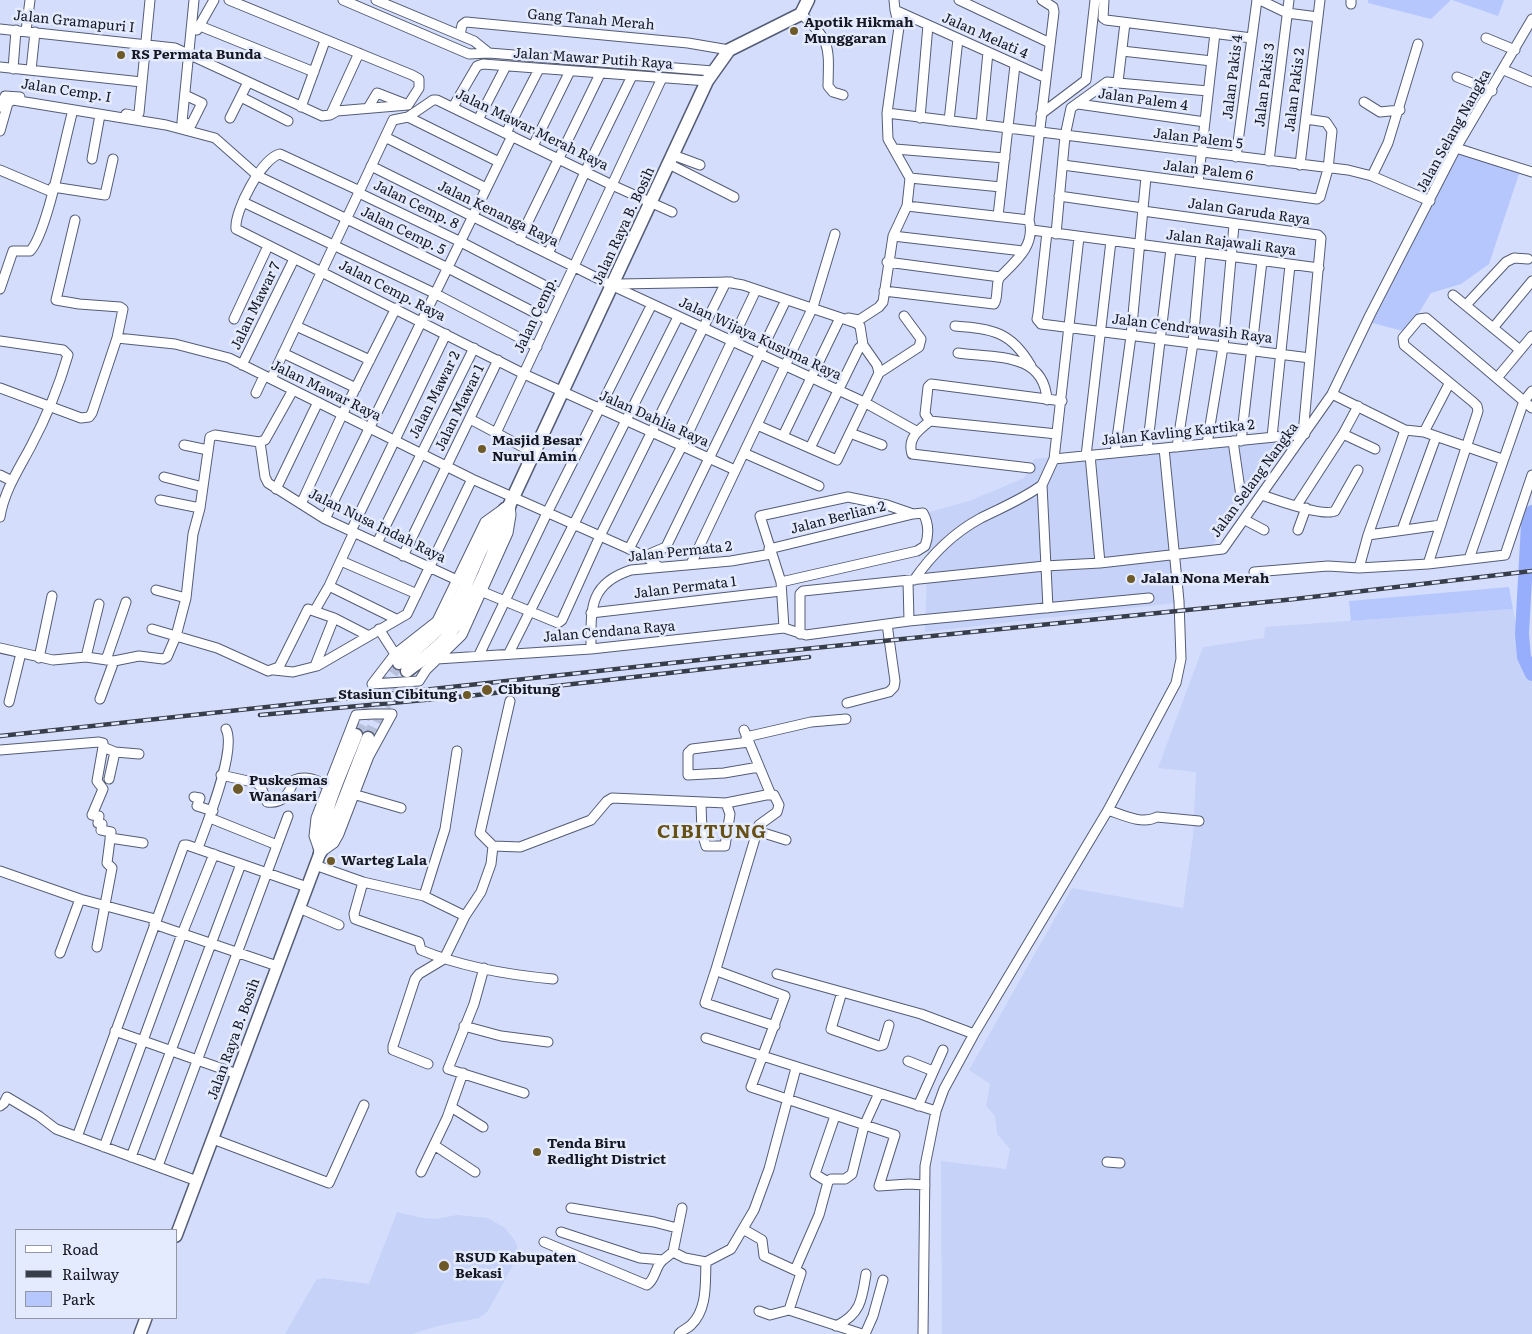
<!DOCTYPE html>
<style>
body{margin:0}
#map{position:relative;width:1532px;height:1334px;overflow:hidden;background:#d4defc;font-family:Literata,serif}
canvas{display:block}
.legend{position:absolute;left:15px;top:1229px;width:162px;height:90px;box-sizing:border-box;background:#e5ebfe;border:1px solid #9297a6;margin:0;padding:6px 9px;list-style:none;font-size:15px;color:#151822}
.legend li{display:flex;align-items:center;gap:10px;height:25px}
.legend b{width:25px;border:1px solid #9297a6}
</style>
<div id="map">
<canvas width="1532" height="1334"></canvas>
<ul class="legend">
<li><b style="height:6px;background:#fff"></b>Road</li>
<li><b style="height:6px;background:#383d4a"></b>Railway</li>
<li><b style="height:14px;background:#b6c7fd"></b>Park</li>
</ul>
</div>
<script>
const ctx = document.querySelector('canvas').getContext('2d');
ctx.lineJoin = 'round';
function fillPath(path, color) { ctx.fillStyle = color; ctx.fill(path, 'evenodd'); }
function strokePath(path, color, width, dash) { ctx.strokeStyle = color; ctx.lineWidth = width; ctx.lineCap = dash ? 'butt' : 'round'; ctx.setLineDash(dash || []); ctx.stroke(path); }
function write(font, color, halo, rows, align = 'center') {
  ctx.font = font + ' Literata,serif'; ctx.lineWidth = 5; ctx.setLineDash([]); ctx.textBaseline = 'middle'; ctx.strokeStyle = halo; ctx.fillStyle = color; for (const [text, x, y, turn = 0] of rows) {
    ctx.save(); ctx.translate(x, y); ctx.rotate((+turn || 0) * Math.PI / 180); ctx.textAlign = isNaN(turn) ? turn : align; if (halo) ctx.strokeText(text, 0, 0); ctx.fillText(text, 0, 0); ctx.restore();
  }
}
fillPath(new Path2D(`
 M1300,431L1213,544L1178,555L1184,602L925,632L929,512L969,501L1024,478L1034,459Z
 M1513,609L1525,670L1532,679V1334H942L941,1161L1006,1169L1010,1149L997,1134L995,1116L986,1106L990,1084L969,1070L1072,888L1183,908L1193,836L1196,772L1158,768L1203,647L1264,638L1265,627Z
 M397,1212L423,1218L436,1219L457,1215L488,1218L505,1228L516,1242L519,1254L488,1311L479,1318L438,1326L412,1334H285L316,1280L324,1278L369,1284Z`), '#c6d2f7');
fillPath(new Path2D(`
 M1368,0H1451L1431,19L1368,3Z
 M1452,0H1504L1498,16Z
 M1464,144L1521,168L1489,264L1461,284L1431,293L1407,332L1372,323Z
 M1509,587L1513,609L1351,621L1349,601Z`), '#b6c7fd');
strokePath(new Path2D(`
 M1532,512L1528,524L1522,634L1524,657L1532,674`), '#97aefc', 14);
strokePath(new Path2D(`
 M356,735L371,703L399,663
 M368,738L382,709L407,671`), '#b7c0db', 12, [12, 6]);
const minor = new Path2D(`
 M343,0L469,54L489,53L713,71
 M376,0L474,41L489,53
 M894,0L895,10L1046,78
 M959,0L1050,43
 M1104,0L1103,18L1106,20L1252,38
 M1260,0L1287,13L1318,17
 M1351,4V0
 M801,14C831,41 829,46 828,86L833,92L843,95
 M200,26L314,72
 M0,29L175,48L322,116L330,115L337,111L408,105L419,88V79L412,75L229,0
 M197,30L214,0
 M26,31L30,0
 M460,35L462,25L466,22L688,43L729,50
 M1486,38L1515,50
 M1122,51L1212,61
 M0,67L142,82
 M13,69L16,30
 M31,70L35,32
 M1504,70L1532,82
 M1457,77L1492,91
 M1118,82L1125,23
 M185,95L202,103L191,125L182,122L194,0
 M241,97L288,121
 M1364,102L1380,112L1400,110
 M1078,104L1205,122
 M0,107L5,96L20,97
 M301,107L325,41
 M453,107L474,71L477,66L483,64L707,81
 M368,108L377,93L408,105
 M887,113L1348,170L1372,176L1430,201
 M126,114L135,116L139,113L150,0
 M331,114L359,53
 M1041,114L1086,80L1095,0
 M408,117L499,162
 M230,118L248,82
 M920,118L928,25
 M478,120L506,66
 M949,121L958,39
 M981,125L988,52
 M0,131L8,103L13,100L166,125L215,138L258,176L448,268L549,320
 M506,133L539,69
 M385,137L486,188
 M533,146L570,71
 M1456,148L1532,172
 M895,149L1005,158
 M673,155L700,165
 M1236,157L1257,0
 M92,159L100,115
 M1269,161L1289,0
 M669,164L734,197
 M1063,165L1317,199L1320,197L1328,169L1332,131L1326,122L1306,119
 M1300,165L1320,0
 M371,166L613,286L864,402L916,431
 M0,170L52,192
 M1372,176L1388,143L1418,44
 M910,178L1001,187
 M1198,183L1215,33
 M53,187L105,195L113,159
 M360,191L280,154C262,158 234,211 236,229L524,374L735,470
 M359,193L461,242L561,294
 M1059,196L1143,208
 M243,202L436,294L537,347
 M907,206L1029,220
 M1143,211L1318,235L1321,238L1303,434
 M998,216L1015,65
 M1032,230L1319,268
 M1047,232L1038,314L1037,319L1041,324L1310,358
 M1056,234L1065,136L1071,108L1107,82L1208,91
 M893,236L1023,251
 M519,240L600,74
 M548,254L585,172L632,76
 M887,262L1000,277
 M614,282L619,284L731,282
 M0,289L13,251H30C47,234 65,138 73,110
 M884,291L994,304C999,297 995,283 1000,277C1016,261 1036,245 1029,220L1054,12L1053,7L1042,0
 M1453,295L1520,350
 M1466,305L1506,262L1514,258L1528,259
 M813,307L835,234
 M848,318L859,320L879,307L883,302L893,236L907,206L910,178L888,139L887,113L899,27L895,10
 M234,319L268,246
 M296,326L370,360
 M955,326C992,329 1011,331 1031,366
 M1493,328L1532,281
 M117,338L175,344L229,358L472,479L645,556L659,567
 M0,341L63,350L68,355C59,386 46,418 31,446C19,469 4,491 0,517
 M283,353L356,388
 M958,353C995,358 1044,352 1047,400
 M242,365L294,259
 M879,373L919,347L921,339L904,316
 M1497,378L1532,336
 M271,379L393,120L408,117L433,100H437L612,185L672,212
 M0,388L81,418L89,417L92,413L117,338L123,309L120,307L79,304L56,300L75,220
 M256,393L264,376
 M1332,394L1405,430L1424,432L1502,459
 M470,419L534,453
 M930,421L1057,434
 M1405,430L1368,535L1359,568L1428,564L1505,555L1532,475
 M1424,432L1449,384
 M496,433L662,78
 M850,433L882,445
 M1343,434L1375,449
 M783,436L840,318
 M1272,437L1290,265
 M1233,441L1241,496
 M1241,441L1262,261
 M260,442L265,477L268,483L325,519L457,580
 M1207,444L1223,347L1234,225
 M184,445L208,450
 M1177,447L1193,343L1201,253
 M810,448L859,348L863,345
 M1147,450L1171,249
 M744,453L819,486
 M1115,453L1131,336L1146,177
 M1090,455L1100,563
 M1086,456L1111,241
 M1054,459L1305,434
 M1030,468L912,454C907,438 919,430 930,421L925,414L928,387L931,384L1062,401
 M0,475L12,481
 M164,477L203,487
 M276,489L318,402
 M1262,495C1276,500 1324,517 1335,511L1358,470
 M160,500L200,508
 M301,504L342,415L396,308
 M510,504L511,515L508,533L462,635L426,670L419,681L372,684L395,654L437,621L485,522Z
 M1297,505L1343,434L1358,406
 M325,519L512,136
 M1245,520L1264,530
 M1298,530L1306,508
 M1402,530L1436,437
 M351,531L446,334
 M1368,535L1441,525
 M377,543L474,348
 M629,549L682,446L756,290
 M769,549L913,514L923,513C929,524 929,535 925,546L917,551L781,582
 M403,556L498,360
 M645,556L666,547L786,300
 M1469,559L1524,401L1532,391
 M341,561L417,594
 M691,564L812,309
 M1428,564L1478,411L1477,406L1473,402L1404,345L1403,338L1419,319L1426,318L1532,408
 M1254,572L1328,566L1359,568
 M914,580C932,554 953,533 981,518C1003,507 1023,499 1042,485
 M908,581L909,621
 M329,586L396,619
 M156,590L186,598
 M483,592L558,623L562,620L600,536L726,282L743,285L856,323L860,326L863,345L877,365L879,373L837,460L757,425
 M1048,608L1042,485L1054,459L1079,237
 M315,610L329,586L354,532
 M591,613L781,591
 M784,628L781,582L760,516L848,497L887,505L913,514
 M152,629L217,648L268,671L279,667L308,609L334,618L369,636
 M379,629L395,654
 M800,634V594L803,591L1045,566L1100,563L1223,549L1332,394L1370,315L1456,148L1532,19
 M0,648L53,660L86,657L114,661L139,656L163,659L167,657L176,636L186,598L193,534L200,508L210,437L215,435L259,442L265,440L293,390
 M591,649C591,610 588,584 631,570L731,561L771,554
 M509,653L678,317
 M479,655L547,513L652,304
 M86,657L99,604
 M39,658L52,596
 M437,659L591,649L784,628L806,635L909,621L1149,598
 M106,660L126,602
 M315,666L334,618
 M274,670L293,672L317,666L407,614L472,479
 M100,699L114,661
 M9,702L21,653
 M847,703L889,692L894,687L895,681L887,624
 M373,714H392L369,756L339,834L334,843L320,853L314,836L316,818L356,715Z
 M744,730L771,795
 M746,737L811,722L846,719
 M749,742L692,749L688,753V775L724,773L759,767
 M0,750L99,742L103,743V747L115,752
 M221,775L257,783L261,787L267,802C283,804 289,794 294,780C306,775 317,780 328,786
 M109,779L115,752L139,754
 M353,794L401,808
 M194,797L200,798L197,806L213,811
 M701,803L702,833L706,846H725L730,814L726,803
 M1108,810C1123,815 1142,825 1157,817L1199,821
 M210,818L277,845
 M757,831L786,840
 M110,838L143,843
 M493,846L520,847L591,820L607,801L612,798L726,803L766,795H774L779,805L777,812L759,825L716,969L720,972L785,996L751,1087L895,1135L879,1186L909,1184L925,1185
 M198,848C206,826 237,750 226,729
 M315,865L363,882L424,896L465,916
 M0,871L80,899L155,919
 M363,882L354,914L355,919L419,942L421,950C462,967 509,975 553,979
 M424,896L445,829L457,751
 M299,908L339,925
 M154,924L277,966
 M97,947L112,868L107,863L111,832L101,830L102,824L98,823L99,816L92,815L103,789L97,781L103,747
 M60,953L80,899
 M484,968L474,1004L448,1069L524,1093
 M716,969L705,1003L775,1026
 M777,974L842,992
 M889,1025L883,1045L879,1046L831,1029L842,992L921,1014L974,1034
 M464,1026L501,1036L548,1042
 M115,1031L237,1074
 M706,1038L936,1111
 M908,1061L933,1071
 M428,1064L393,1050V1046L415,979L419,974L444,959L465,916L481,892L491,864L493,846L480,833L510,701
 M0,1106L4,1103L7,1097L39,1116L56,1129L197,1181
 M918,1106L943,1050
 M451,1107L483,1127
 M77,1137L184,845H187L307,887
 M213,1139L329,1183L364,1105
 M434,1145L475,1172
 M104,1147L182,934L214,854
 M131,1157L241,864
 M1107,1162L1120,1163
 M158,1166L288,816
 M421,1172L447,1118L463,1073
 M828,1182L815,1174L835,1116
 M571,1208L654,1222L677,1228
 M743,1229L762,1240L764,1256L801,1273L789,1310
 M561,1232L640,1258L663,1260L673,1252L685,1258L706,1262
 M544,1242L647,1285C656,1279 655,1266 663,1260
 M673,1252L682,1208
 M795,1270L819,1215L828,1182L831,1179H845L852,1174L864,1126L879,1093
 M759,1311L770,1315L789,1310L862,1334
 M836,1326C861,1314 862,1299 866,1274
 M679,1334C682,1330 687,1329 691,1325C708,1309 705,1282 706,1262L731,1249L754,1210L769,1169L796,1068
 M865,1334L873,1316L883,1280
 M923,1334L925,1166L936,1111L944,1089L974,1034L1108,810L1176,683L1181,659L1179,601L1164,448`);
const tertiary = new Path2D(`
 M176,1236L320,853
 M140,1334L146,1318`);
const secondary = new Path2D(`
 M399,663C415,649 434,636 447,618C471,585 479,541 505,509
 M407,671C420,661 435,651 446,638C474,605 498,546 510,504L707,81L729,50L801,14L808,0
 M320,848C323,808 342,772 356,735
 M320,853L332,831L368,738`);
strokePath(minor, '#545c76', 11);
strokePath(tertiary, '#545c76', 14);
strokePath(secondary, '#545c76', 15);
strokePath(minor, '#fff', 9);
strokePath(tertiary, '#fff', 11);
strokePath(secondary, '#fff', 12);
const rail = new Path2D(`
 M260,715L468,696L809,657
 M0,736L736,656L1295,599L1532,571`);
strokePath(rail, '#383d4a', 4.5);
strokePath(rail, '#e5ebfe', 2.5, [8]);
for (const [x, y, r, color] of [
 [794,31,5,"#6e5a29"],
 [121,55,5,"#6e5a29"],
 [482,449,5,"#6e5a29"],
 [1131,579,5,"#6e5a29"],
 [487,690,6,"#6e5a29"],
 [467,695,5,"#6e5a29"],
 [238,789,6,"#6e5a29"],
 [331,861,5,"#6e5a29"],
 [537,1152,5,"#6e5a29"],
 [444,1266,6,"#6e5a29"]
]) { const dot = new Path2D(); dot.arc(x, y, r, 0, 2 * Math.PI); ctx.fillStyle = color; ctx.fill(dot); strokePath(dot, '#e5ebfe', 2); }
write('14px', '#151822', '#e5ebfe', [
 ["Gang Tanah Merah",591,20,5],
 ["Jalan Gramapuri I",74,22,6],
 ["Jalan Melati 4",985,36,24],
 ["Jalan Mawar Putih Raya",593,59,4],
 ["Jalan Pakis 4",1233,77,-83],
 ["Jalan Pakis 3",1265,85,-83],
 ["Jalan Pakis 2",1295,90,-83],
 ["Jalan Cemp. I",66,91,9],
 ["Jalan Palem 4",1143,100,8],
 ["Jalan Mawar Merah Raya",532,130,26],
 ["Jalan Selang Nangka",1454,131,-61],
 ["Jalan Palem 5",1198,139,7],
 ["Jalan Palem 6",1208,171,7],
 ["Jalan Cemp. 8",416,205,26],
 ["Jalan Garuda Raya",1249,212,8],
 ["Jalan Kenanga Raya",498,214,26],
 ["Jalan Raya B. Bosih",624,226,-65],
 ["Jalan Cemp. 5",403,231,26],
 ["Jalan Rajawali Raya",1231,243,7],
 ["Jalan Cemp. Raya",392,291,27],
 ["Jalan Mawar 7",256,306,-64],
 ["Jalan Cemp.",536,315,-65],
 ["Jalan Cendrawasih Raya",1192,329,7],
 ["Jalan Wijaya Kusuma Raya",760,339,25],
 ["Jalan Mawar Raya",326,391,26],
 ["Jalan Mawar 2",435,395,-63],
 ["Jalan Mawar 1",460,408,-64],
 ["Jalan Dahlia Raya",654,419,24],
 ["Jalan Kavling Kartika 2",1178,433,-6],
 ["Jalan Selang Nangka",1255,480,-54],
 ["Jalan Berlian 2",838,518,-14],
 ["Jalan Nusa Indah Raya",377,526,26],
 ["Jalan Permata 2",680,552,-6],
 ["Jalan Permata 1",685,588,-7],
 ["Jalan Cendana Raya",609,632,-5],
 ["Jalan Raya B. Bosih",234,1039,-70]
]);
write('bold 14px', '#151822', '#e5ebfe', [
 ["Apotik Hikmah",804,23],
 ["Munggaran",804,39],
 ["RS Permata Bunda",131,55],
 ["Masjid Besar",492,441],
 ["Nurul Amin",492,457],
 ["Jalan Nona Merah",1141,579],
 ["Cibitung",498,690],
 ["Stasiun Cibitung",457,695,"right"],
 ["Puskesmas",249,781],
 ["Wanasari",249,797],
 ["Warteg Lala",341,861],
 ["Tenda Biru",547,1144],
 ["Redlight District",547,1160],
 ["RSUD Kabupaten",455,1258],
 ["Bekasi",455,1274]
], 'left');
ctx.letterSpacing = '1px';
write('bold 19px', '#665015', '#e5ebfe', [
 ["CIBITUNG",712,832]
]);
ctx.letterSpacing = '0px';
</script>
